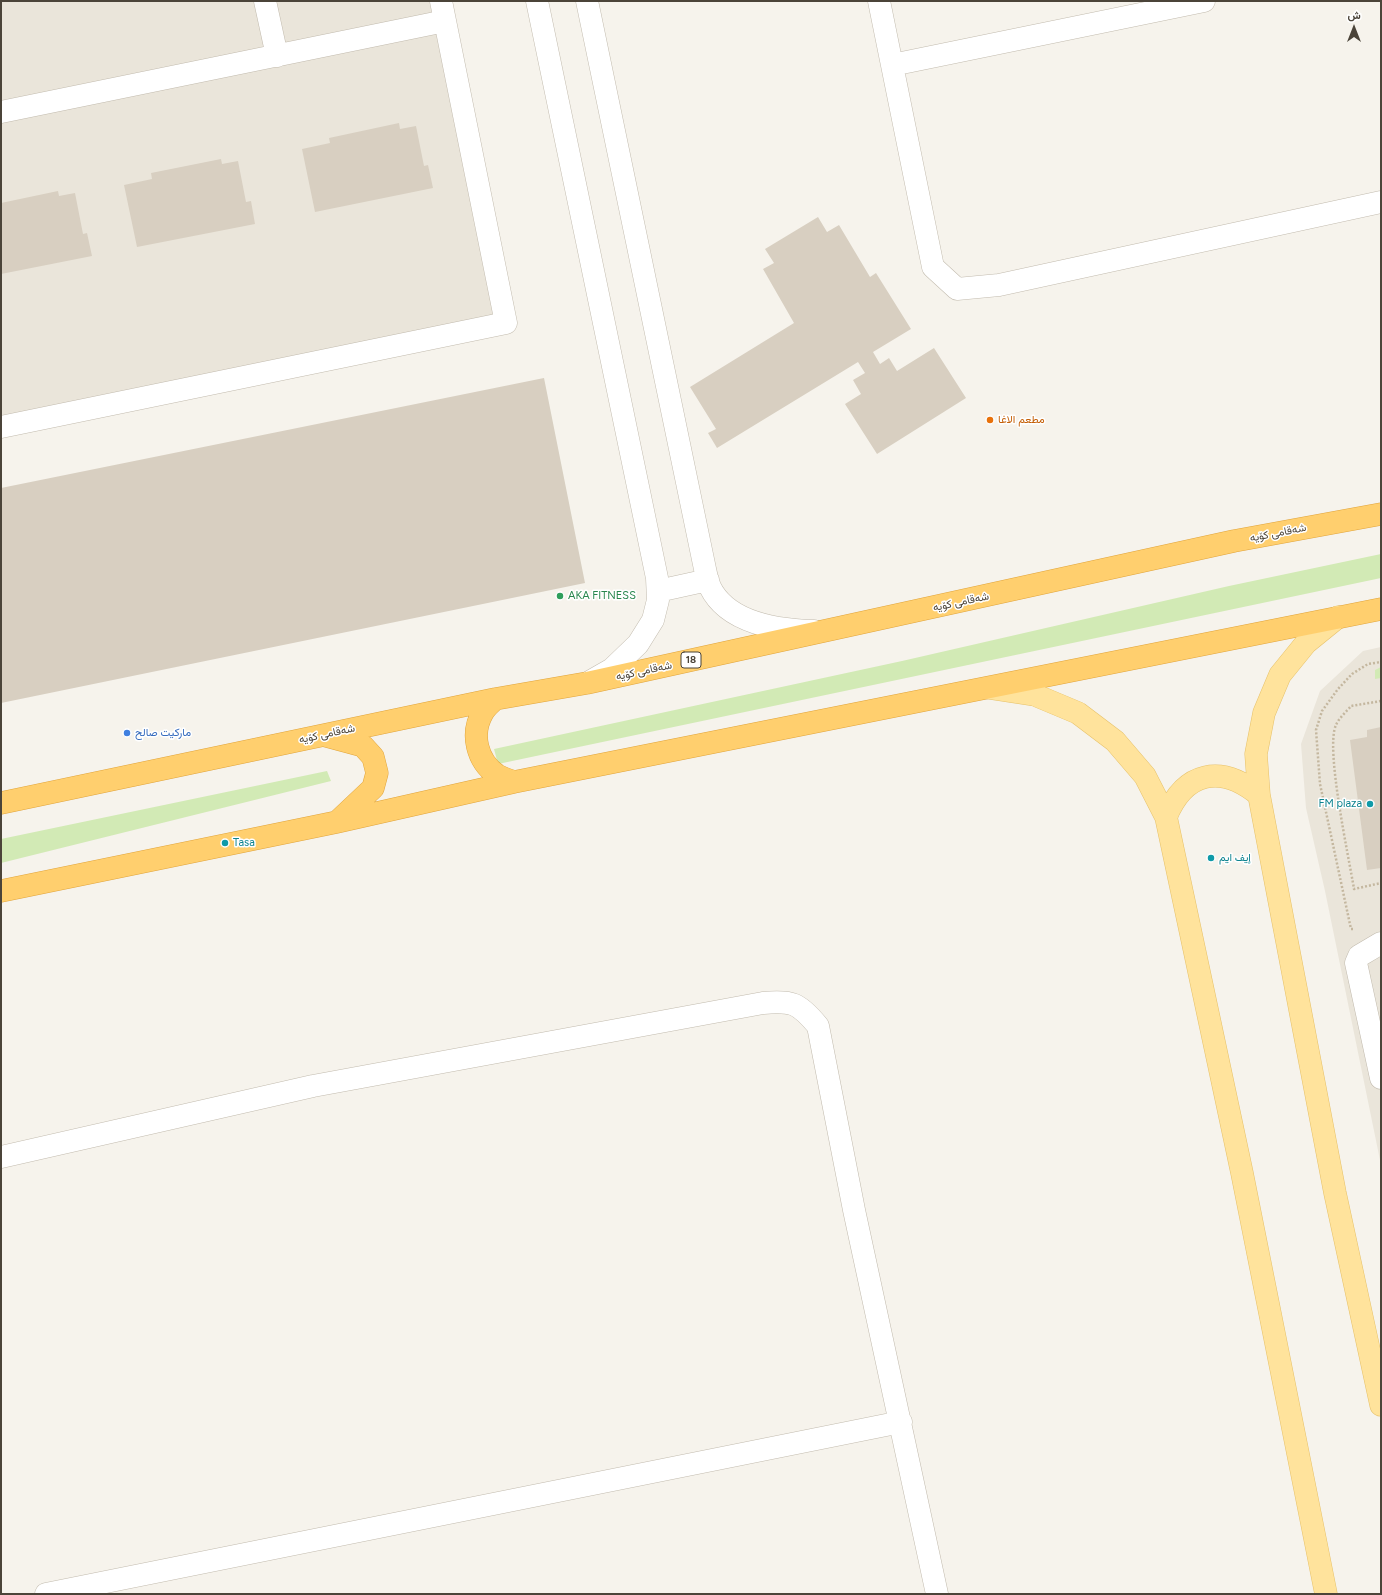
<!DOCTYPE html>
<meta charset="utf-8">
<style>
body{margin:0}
#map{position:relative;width:1382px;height:1595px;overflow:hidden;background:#f6f3ec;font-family:Figtree,Vazirmatn,sans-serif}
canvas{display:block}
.frame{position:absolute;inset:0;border:2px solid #4b4439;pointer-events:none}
.north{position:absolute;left:1334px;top:8px;width:40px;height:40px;-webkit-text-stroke:3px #fff;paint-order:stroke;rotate:0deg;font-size:11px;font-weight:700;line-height:16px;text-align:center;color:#4b4439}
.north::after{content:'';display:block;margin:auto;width:14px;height:18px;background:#4b4439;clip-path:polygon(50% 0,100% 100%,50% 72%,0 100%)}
</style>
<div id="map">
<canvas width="1382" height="1595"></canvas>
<div class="frame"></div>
<div class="north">ش</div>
</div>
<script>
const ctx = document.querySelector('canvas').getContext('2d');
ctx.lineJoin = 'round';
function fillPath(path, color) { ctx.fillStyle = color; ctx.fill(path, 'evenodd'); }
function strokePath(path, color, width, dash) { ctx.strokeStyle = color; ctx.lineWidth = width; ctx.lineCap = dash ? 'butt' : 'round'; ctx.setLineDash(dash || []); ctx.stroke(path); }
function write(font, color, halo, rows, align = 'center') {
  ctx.font = font + ' Figtree,Vazirmatn,sans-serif'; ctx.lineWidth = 3; ctx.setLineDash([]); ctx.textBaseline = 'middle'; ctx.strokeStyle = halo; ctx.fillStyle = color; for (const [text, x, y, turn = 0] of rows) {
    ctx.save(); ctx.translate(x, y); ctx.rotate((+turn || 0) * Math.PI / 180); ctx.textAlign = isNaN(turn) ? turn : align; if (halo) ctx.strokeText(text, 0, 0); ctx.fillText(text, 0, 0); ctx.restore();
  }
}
fillPath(new Path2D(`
 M1,1H442L506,323L1,435Z
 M1381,647V1165L1325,891L1306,808L1301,744L1320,691L1363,651Z`), '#eae5da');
fillPath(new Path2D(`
 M1381,554V578L498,764L494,749L902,661L1229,586Z
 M1381,667V678L1375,679V670Z
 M327,771L331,781L1,863V839Z`), '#d2eab5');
fillPath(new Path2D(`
 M399,123L400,129L416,126L424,166L428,165L433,188L315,212L302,149L330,143L329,138Z
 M221,159L222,164L238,161L246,202L251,201L255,224L137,247L124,185L152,179L151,173Z
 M58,191L59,196L75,193L83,234L87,233L92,256L1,274V203Z
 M818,217L827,232L839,225L870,277L876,273L911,329L873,352L880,364L889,358L897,371L934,348L966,398L877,454L845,404L861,394L853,380L865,373L858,362L717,448L708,433L716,429L690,387L794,323L763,269L774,263L765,249Z
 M544,378L585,583L1,703V488Z
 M1381,727V868L1367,870L1350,740L1367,737V730Z`), '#d8cfc1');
const minor = new Path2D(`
 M265,1L277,56
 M537,1L657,578L658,600L653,620L638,644L612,669L591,681
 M587,1L705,569C706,575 708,582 710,587C728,624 778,630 814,631
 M879,1L933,267L957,289L999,285L1381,202
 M892,65L1204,1
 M1,112L445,21
 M1,427L506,323L441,1
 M658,591L708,580
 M1381,943L1359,956L1356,963L1381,1078
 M1,1157L313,1086L763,1003C792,1000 799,1003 818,1026L854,1210L937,1594
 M46,1594L901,1422`);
const major = new Path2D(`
 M1338,617L1306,643L1280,675L1264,713L1256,754L1259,795L1335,1193L1381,1405
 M989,688L1035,695L1078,713L1115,741L1145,776L1166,817L1242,1173L1326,1594
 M1166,817C1185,771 1221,764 1259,795`);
const highway = new Path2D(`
 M495,699C491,703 486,707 483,712C470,734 477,761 497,775C502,778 509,780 514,782
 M326,736L363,746L373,757L377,773L373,788L338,821
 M1,803L495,699L587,683L1234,541L1381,514
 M1,891L337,822L514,782L1381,609`);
strokePath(minor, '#c2bbae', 23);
strokePath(major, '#e6c16a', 23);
strokePath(highway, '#e0a43c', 23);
strokePath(new Path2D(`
 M1381,701L1351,706C1347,711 1339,718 1336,725C1325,748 1349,858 1354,889L1381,883
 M1353,929H1351L1320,784L1316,730L1322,711L1338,689L1352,674L1368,664L1381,662`), '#c4b79f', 2.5, [2, 2]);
strokePath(minor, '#fff', 22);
strokePath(major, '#ffe39c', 22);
strokePath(highway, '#ffcf6e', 22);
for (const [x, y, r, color] of [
 [990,420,4,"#e8710a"],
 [560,596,4,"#2e9e5b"],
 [127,733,4,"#3f7fe0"],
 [1370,804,4,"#0f9aa8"],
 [225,843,4,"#0f9aa8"],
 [1211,858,4,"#0f9aa8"]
]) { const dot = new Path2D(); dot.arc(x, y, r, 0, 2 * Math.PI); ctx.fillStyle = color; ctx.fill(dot); strokePath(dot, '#fff', 1.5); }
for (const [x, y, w] of [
 [691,660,20]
]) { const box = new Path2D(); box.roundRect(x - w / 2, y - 8, w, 16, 3); ctx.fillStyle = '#fff'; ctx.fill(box); strokePath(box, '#4b4439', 1); }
write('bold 10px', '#4b4439', null, [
 ["18",691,660]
]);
write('11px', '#c56008', '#fff', [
 ["مطعم الاغا",998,420]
], 'left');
write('11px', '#4b4439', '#fff', [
 ["شەقامی کۆیە",1278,533,-11],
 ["شەقامی کۆیە",961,602,-12],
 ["شەقامی کۆیە",644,671,-12],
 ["شەقامی کۆیە",327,734,-12]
]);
write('11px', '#27864d', '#fff', [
 ["AKA FITNESS",568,596]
], 'left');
write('11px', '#366cbe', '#fff', [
 ["ماركيت صالح",135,733]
], 'left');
write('11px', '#0d838f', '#fff', [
 ["FM plaza",1362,804,"right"],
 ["Tasa",233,843],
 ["إيف ايم",1219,858]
], 'left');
</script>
